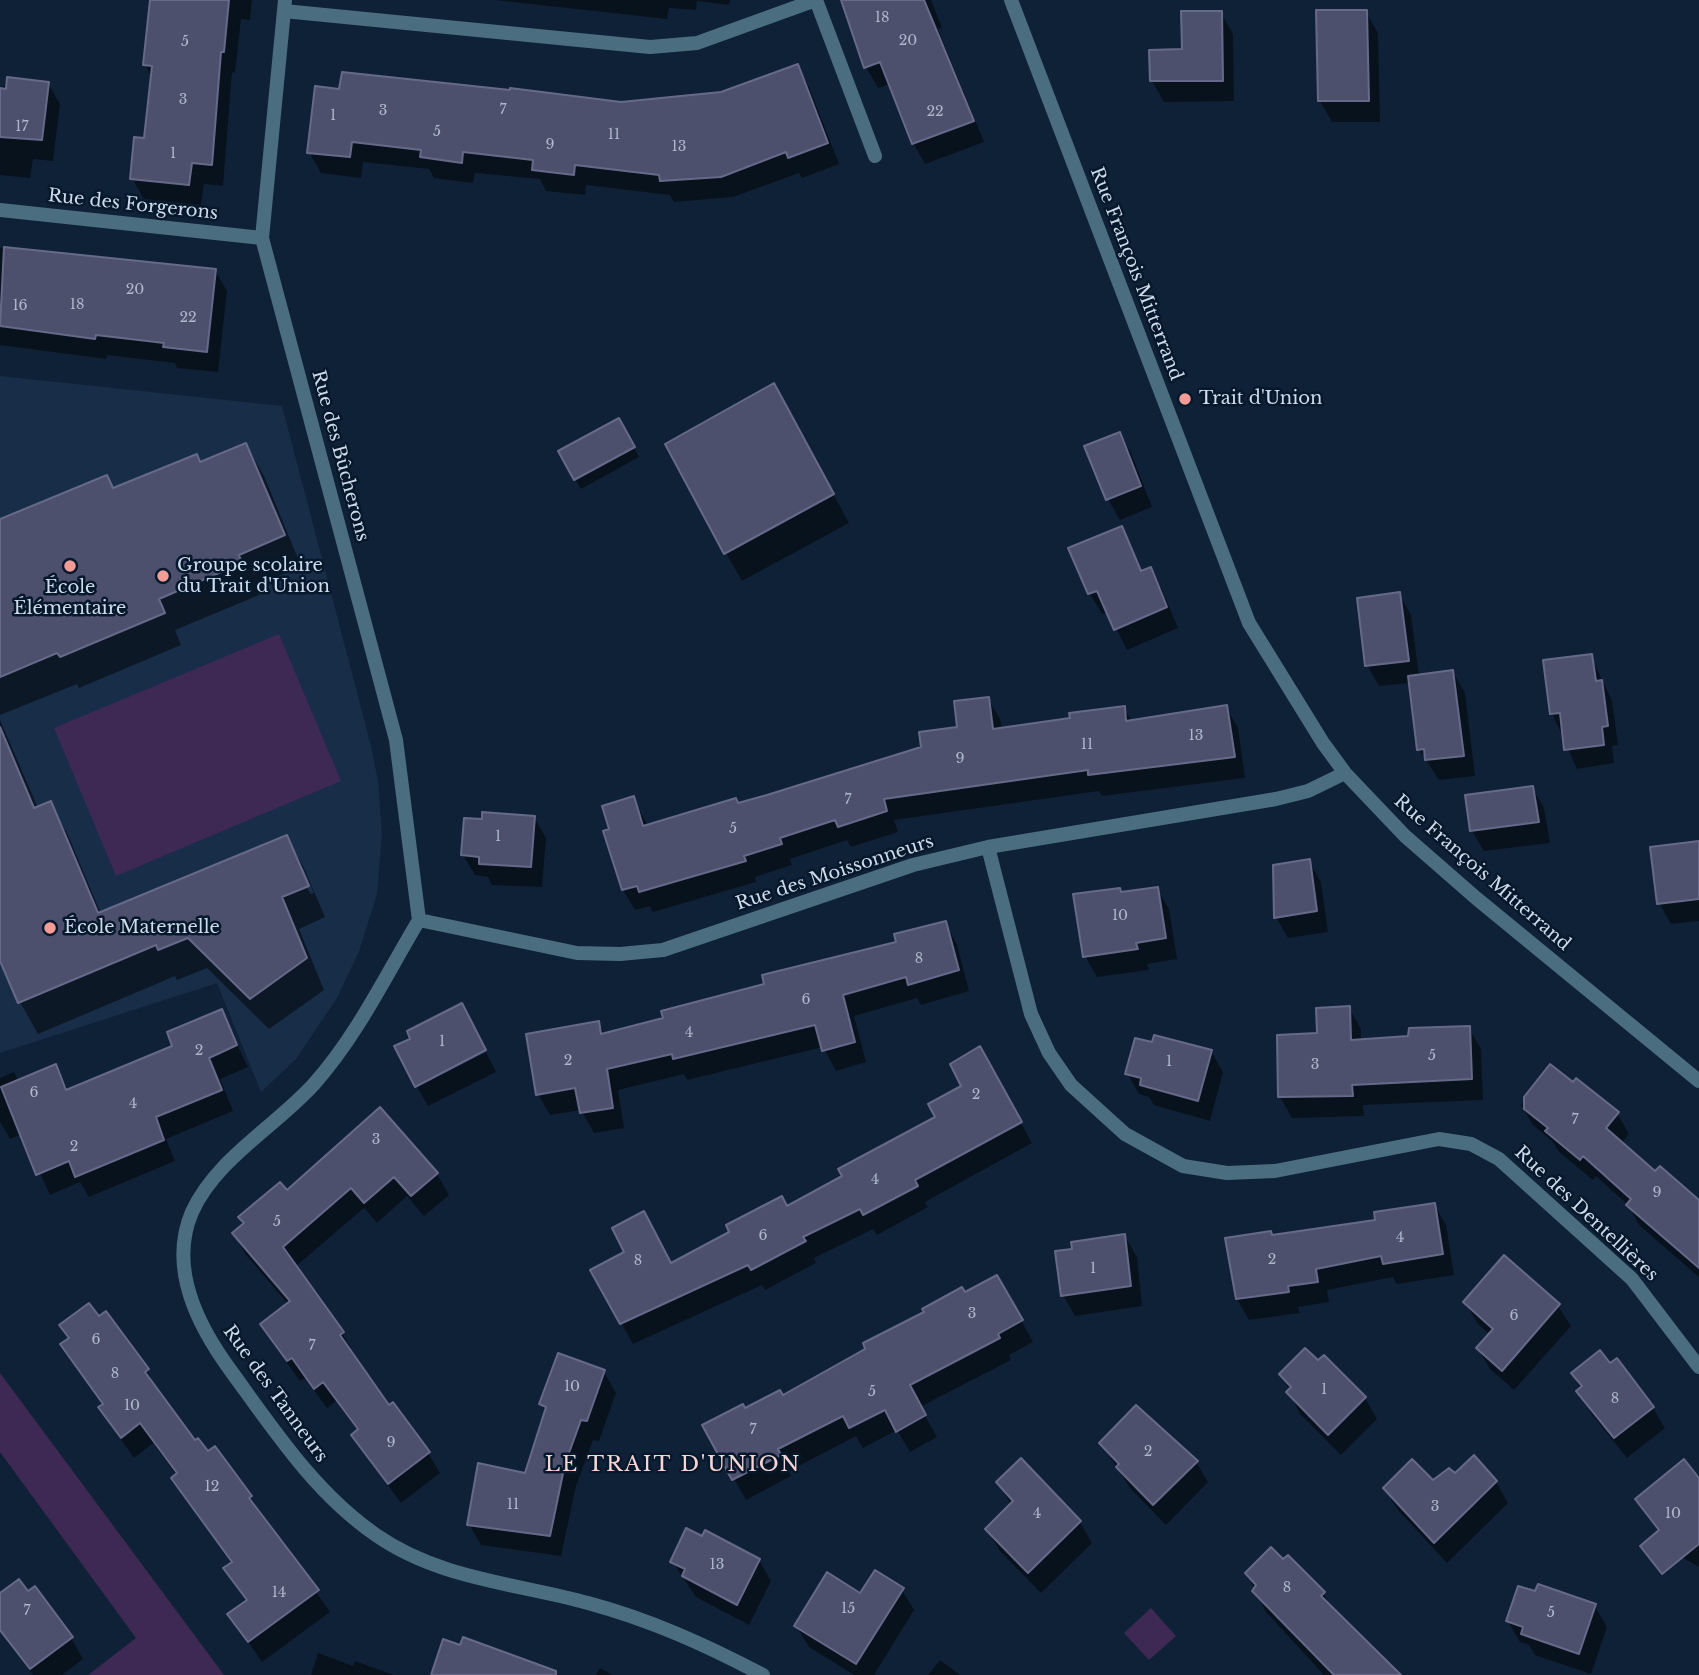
<!DOCTYPE html>
<meta charset="utf-8">
<style>
body{margin:0}
canvas{display:block;background:#0f2137}
</style>
<canvas width="1699" height="1675"></canvas>
<script>
const ctx = document.querySelector('canvas').getContext('2d');
ctx.lineJoin = 'round';
function fillPath(path, color) { ctx.fillStyle = color; ctx.fill(path, 'evenodd'); }
function strokePath(path, color, width, dash) { ctx.strokeStyle = color; ctx.lineWidth = width; ctx.lineCap = dash ? 'butt' : 'round'; ctx.setLineDash(dash || []); ctx.stroke(path); }
function write(font, color, halo, rows, align = 'center') {
  ctx.font = font + ' "Libre Baskerville",serif'; ctx.lineWidth = 5; ctx.setLineDash([]); ctx.textBaseline = 'middle'; ctx.strokeStyle = halo; ctx.fillStyle = color; for (const [text, x, y, turn = 0] of rows) {
    ctx.save(); ctx.translate(x, y); ctx.rotate((+turn || 0) * Math.PI / 180); ctx.textAlign = isNaN(turn) ? turn : align; if (halo) ctx.strokeText(text, 0, 0); ctx.fillText(text, 0, 0); ctx.restore();
  }
}
fillPath(new Path2D(`
 M0,376L282,406L371,746L378,781L382,833L377,894L359,951L337,998L296,1059L261,1092L217,983L0,1053Z`), '#172d48');
fillPath(new Path2D(`
 M279,634L341,781L116,876L54,728Z
 M0,1373L224,1675H88L136,1638L0,1452Z
 M1151,1608L1176,1636L1149,1660L1124,1633Z`), '#3e2854');
fillPath(new Path2D(`
 M162,0H252L250,20L241,19L235,73L232,72L223,186L204,184L201,205L144,199L132,178L146,140L153,79L145,65Z
 M495,0H730L729,5L697,1L696,10L669,8L667,19Z
 M842,0H931L942,28L938,29L984,142L925,164L913,143L890,84L878,88L866,67Z
 M1366,12L1378,33L1380,122H1332L1320,101Z
 M1221,13L1233,34L1234,101L1164,102L1152,81Z
 M797,66L809,87L839,164L802,178L799,173L733,197L674,202L670,195L586,185L585,195L546,191L540,179L475,173L473,183L434,178L429,169L363,162L361,178L321,173L309,152L316,88L621,104L721,93Z
 M48,83L60,104L53,161L33,159L30,178L0,175V87Z
 M0,248L215,270L227,291L218,372L177,368L175,363L107,355L106,359L0,345Z
 M790,414L849,523L742,581L726,553Z
 M619,420L639,457L581,489L560,452Z
 M1120,434L1132,455L1152,507L1120,520L1108,499Z
 M246,445L264,476L301,566L255,586L259,595L175,630L181,645L79,688L77,684L0,715V521L200,464Z
 M1121,528L1143,572L1150,569L1162,590L1178,628L1127,650L1108,612L1102,614L1090,594L1071,549Z
 M1399,594L1411,615L1419,676L1453,672L1465,693L1475,776L1439,780L1419,749L1410,683L1379,686L1367,665Z
 M1591,656L1612,701L1618,745L1612,746L1614,763L1577,769L1552,713Z
 M988,699L1000,719L1002,729L1072,720L1124,708L1132,722L1226,707L1238,728L1245,778L1102,796L1099,791L894,820L898,832L851,847L847,840L790,859L792,865L755,877L756,882L653,912L650,906L635,910L623,890L611,831L633,798L648,826L738,805L923,748L959,728Z
 M0,720L38,808L50,804L68,835L101,914L286,837L304,868L325,917L299,929L324,990L269,1029L207,968L177,980L175,976L38,1034L20,1002L0,956ZM299,868H303L314,893L310,894Z
 M1532,787L1544,808L1550,843L1484,851L1472,831Z
 M534,817L546,838L542,887L492,885L488,877L475,875L463,855Z
 M1699,842V921L1671,924L1659,903Z
 M1309,861L1321,882L1328,932L1288,938L1276,917Z
 M1120,889L1122,893L1157,889L1169,909L1177,959L1147,964L1149,970L1097,977L1085,956Z
 M945,923L957,944L969,991L921,1005L917,998L854,1016L866,1062L836,1071L823,1047L687,1080L684,1074L618,1090L624,1128L594,1133L581,1110L550,1115L538,1094L598,1023L605,1035L665,1019L898,943Z
 M1349,1008L1361,1029V1041L1469,1028L1481,1049L1483,1100L1363,1105L1364,1116L1292,1118L1280,1097L1318,1035Z
 M221,1011L248,1067L220,1079L233,1111L166,1139L175,1161L89,1197L80,1182L50,1195L22,1134L10,1139L0,1122V1078L14,1072L19,1081L55,1066L69,1091L175,1047Z
 M1153,1044L1211,1051L1223,1072L1210,1121L1154,1105L1149,1097L1139,1094L1127,1073Z
 M486,1052L496,1072L428,1106L417,1087Z
 M992,1069L1032,1143L925,1202L928,1207L877,1235L873,1229L814,1258L816,1263L765,1290L762,1285L633,1344L592,1271L671,1264L787,1208L844,1177L938,1118L963,1086Z
 M1547,1072L1617,1113L1629,1134L1621,1144L1655,1173L1699,1202V1277L1640,1226L1627,1204L1596,1176L1593,1180L1559,1152L1553,1142L1533,1125L1521,1105Z
 M380,1110L437,1174L449,1195L424,1216L407,1196L377,1223L364,1208L295,1267L342,1333L354,1353L352,1355L389,1407L428,1453L440,1473L401,1503L366,1456L354,1435L358,1431L336,1401L327,1408L305,1378L300,1381L274,1345L262,1324L289,1305L246,1255L234,1234L245,1224L240,1217L287,1193Z
 M1434,1204L1446,1225L1454,1275L1397,1284L1393,1277L1327,1290L1329,1302L1298,1307L1300,1313L1249,1320L1237,1299L1227,1239L1272,1237L1377,1221Z
 M1125,1236L1137,1257L1142,1306L1075,1316L1063,1295Z
 M997,1277L1033,1342L1009,1355L1011,1360L920,1407L937,1437L910,1452L897,1430L863,1448L856,1436L789,1471L791,1476L746,1500L704,1425L782,1398Z
 M1465,1302L1558,1306L1571,1326L1514,1390L1490,1369L1478,1349L1490,1335L1477,1323Z
 M61,1325L147,1370L158,1392L195,1443L250,1497L330,1612L262,1662L229,1614L247,1602L226,1569L232,1564L186,1499L174,1478L177,1476L153,1443L134,1458L113,1428L101,1408L103,1406L62,1344L70,1339Z
 M604,1372L616,1393L599,1441L593,1440L576,1486L561,1556L481,1545L469,1524L526,1475L546,1413L541,1404Z
 M1573,1373L1653,1408L1665,1428L1627,1458L1590,1412Z
 M1281,1374L1365,1398L1377,1419L1341,1455L1300,1414Z
 M1101,1443L1196,1462L1208,1482L1166,1525L1130,1488Z
 M1473,1458L1496,1482L1508,1503L1447,1563L1397,1509L1385,1489L1433,1483L1455,1476Z
 M1021,1460L1080,1522L1092,1543L1041,1593L999,1550L987,1529L1011,1505L998,1482Z
 M1699,1481V1567L1676,1554L1637,1499Z
 M759,1560L771,1581L749,1625L696,1597L672,1561Z
 M1247,1574L1323,1593L1332,1608L1401,1675H1324L1266,1612Z
 M902,1590L914,1610L874,1675H854L809,1647L796,1626L861,1595Z
 M0,1595L71,1638L83,1659L62,1675H33L0,1630Z
 M1595,1606L1607,1627L1591,1674L1535,1655L1529,1645L1520,1642L1508,1621Z
 M318,1653L353,1666L355,1661L394,1675H311Z
 M940,1660L960,1675H928Z
 M600,1668L613,1675H596Z`), '#0007');
const building = new Path2D(`
 M150,0H229L224,52H221L212,165L192,163L189,185L130,179L134,137L144,138L152,66L143,65Z
 M841,0H924L974,121L912,144L880,62L864,68Z
 M1316,10H1367L1369,101H1318Z
 M1181,11H1222L1223,81H1150L1149,50L1182,49Z
 M798,64L828,143L788,158L786,152L721,177L660,181L659,175L575,165L574,175L532,170L533,160L463,152L462,163L420,157L421,150L352,142L350,157L307,153L315,86L339,89L342,72L510,90V88L621,102L721,92Z
 M7,77L49,82L42,140L0,137V88L6,89Z
 M4,247L216,269L207,352L163,347L164,343L96,335L95,339L0,326Z
 M774,383L834,494L724,554L665,444Z
 M619,418L635,447L574,480L558,451Z
 M1120,432L1141,486L1106,500L1084,446Z
 M246,443L285,535L239,555L242,563L159,599L165,613L60,657L57,653L0,677V519L107,475L113,488L197,454L200,462Z
 M1122,526L1141,571L1151,567L1167,607L1114,630L1097,591L1088,594L1068,548Z
 M1400,592L1409,661L1365,666L1357,598Z
 M1592,654L1596,681L1602,680L1608,726L1602,727L1604,745L1564,750L1560,713L1550,714L1543,660Z
 M1453,670L1464,756L1425,760L1424,749L1417,750L1408,676Z
 M989,697L993,729L1070,718L1069,713L1125,706L1126,721L1227,705L1235,757L1088,775V770L884,799L887,811L838,827L835,820L780,838L782,844L744,856L746,861L639,892L637,886L622,890L603,831L609,829L602,806L634,796L643,826L736,798L738,803L767,795L921,747L919,732L957,727L954,701Z
 M0,727L34,808L51,801L98,913L287,835L309,886L282,897L307,958L250,999L188,938L158,950L156,945L18,1003L0,961Z
 M1533,786L1539,822L1470,831L1465,795Z
 M482,812L535,816L531,867L479,864V857L461,855L464,818L482,819Z
 M1699,841V899L1657,904L1650,847Z
 M1310,859L1317,911L1274,918L1273,865Z
 M1158,887L1166,938L1136,943L1138,949L1083,957L1073,894L1120,888L1121,892Z
 M946,921L959,970L908,985L906,977L843,995L855,1042L822,1051L815,1025L673,1059L672,1054L607,1069L613,1108L580,1113L575,1088L536,1095L526,1034L599,1021L601,1034L663,1018L661,1011L764,984L762,975L896,942L894,934Z
 M462,1003L486,1050L415,1087L394,1046L410,1039L407,1031Z
 M1350,1006L1351,1040L1408,1036L1409,1028L1470,1026L1472,1079L1352,1085L1353,1096L1278,1097L1277,1035L1317,1033L1316,1008Z
 M222,1009L237,1045L209,1058L222,1090L156,1117L164,1140L75,1177L69,1161L36,1175L1,1087L56,1064L66,1090L172,1046L167,1032Z
 M1154,1035L1212,1050L1198,1101L1140,1085L1141,1078L1125,1074L1135,1038L1152,1042Z
 M980,1046L1022,1122L915,1180L918,1186L863,1215L860,1209L803,1237L806,1241L751,1270L748,1265L620,1324L590,1270L624,1252L612,1228L644,1211L671,1263L729,1232L726,1225L782,1196L787,1206L842,1176L838,1169L935,1117L928,1104L961,1086L950,1064Z
 M1550,1064L1573,1082L1576,1078L1619,1112L1606,1128L1655,1171L1660,1166L1699,1200V1268L1626,1205L1631,1199L1583,1156L1580,1160L1545,1131L1548,1128L1524,1109V1097Z
 M380,1107L438,1173L411,1196L394,1177L364,1203L351,1188L283,1247L344,1332L340,1335L389,1405L393,1402L430,1452L388,1484L351,1435L358,1429L323,1382L314,1389L292,1358L287,1361L260,1324L290,1301L232,1233L244,1223L238,1217L280,1182L287,1190Z
 M1435,1203L1443,1254L1383,1264L1381,1256L1316,1269L1318,1282L1288,1286L1289,1292L1236,1299L1225,1238L1271,1231L1272,1235L1375,1220L1374,1212Z
 M1125,1234L1131,1286L1061,1296L1055,1251L1072,1249L1071,1242Z
 M1504,1255L1560,1304L1502,1371L1476,1348L1493,1329L1463,1302Z
 M997,1275L1023,1320L998,1334L1000,1338L910,1385L926,1415L896,1432L885,1410L849,1428L843,1416L778,1449L781,1455L732,1480L702,1425L743,1404L745,1408L780,1390L783,1395L865,1349L863,1343L924,1312L922,1309L962,1287L965,1292Z
 M89,1303L99,1316L106,1311L149,1369L145,1372L195,1440L198,1438L208,1451L215,1446L252,1496L249,1498L319,1590L248,1642L227,1614L247,1600L223,1568L232,1562L171,1478L177,1473L140,1423L121,1438L98,1407L103,1404L60,1344L69,1338L59,1325Z
 M1305,1348L1318,1360L1324,1355L1366,1397L1328,1435L1286,1392L1291,1387L1279,1374Z
 M1600,1350L1610,1363L1617,1358L1654,1407L1614,1438L1576,1391L1582,1386L1571,1373Z
 M558,1353L605,1370L587,1421L581,1420L565,1464L550,1536L467,1525L478,1463L525,1473L546,1407L539,1404Z
 M1136,1405L1198,1461L1153,1505L1116,1467L1119,1464L1099,1443Z
 M1474,1455L1497,1481L1434,1543L1383,1488L1412,1459L1433,1480L1449,1468L1455,1473Z
 M1021,1458L1081,1521L1028,1573L985,1529L1013,1501L996,1482Z
 M1684,1459L1699,1478V1544L1662,1574L1640,1546L1659,1530L1635,1499Z
 M686,1528L702,1536L705,1530L760,1559L737,1605L682,1576L685,1569L670,1562Z
 M1271,1547L1283,1559L1288,1555L1325,1592L1321,1596L1401,1675H1334L1252,1591L1256,1585L1245,1573Z
 M875,1570L904,1588L856,1664L794,1626L827,1572L860,1593Z
 M19,1579L28,1591L35,1586L73,1637L30,1669L0,1630V1593Z
 M1538,1584L1596,1604L1579,1654L1521,1634L1523,1627L1506,1621L1518,1586L1535,1591Z
 M463,1637L556,1671V1675H431L443,1639L460,1645Z`);
fillPath(building, '#4d506d');
strokePath(building, '#666988', 2);
strokePath(new Path2D(`
 M285,0L262,238L396,740L419,920
 M816,0L875,156
 M1011,0L1249,623L1323,743L1345,773L1405,836L1476,898L1699,1081
 M284,11L650,47L697,43L816,0
 M0,210L262,238
 M988,847L1031,1014L1049,1053L1071,1085L1125,1134L1183,1166L1227,1173L1275,1171L1439,1139L1471,1144L1499,1159L1632,1279L1699,1367
 M419,920C386,975 357,1036 314,1084C275,1127 216,1159 192,1212C168,1268 198,1326 231,1371C274,1430 315,1493 376,1535C439,1579 515,1583 588,1603C651,1620 706,1645 763,1675
 M419,920L577,953L620,954L663,950L913,865L988,847L1276,799L1308,791L1345,773`), '#4a6e7f', 14);
for (const [x, y, r, color] of [
 [1185,399,7,"#f59b96"],
 [70,566,7,"#f59b96"],
 [163,576,7,"#f59b96"],
 [50,928,7,"#f59b96"]
]) { const dot = new Path2D(); dot.arc(x, y, r, 0, 2 * Math.PI); ctx.fillStyle = color; ctx.fill(dot); strokePath(dot, '#06182c', 2.5); }
write('14px', '#aeb8cb', null, [
 ["18",882,18],
 ["20",908,41],
 ["5",185,42],
 ["3",183,100],
 ["7",503,110],
 ["3",383,111],
 ["22",935,112],
 ["1",333,116],
 ["17",22,127],
 ["5",437,132],
 ["11",614,135],
 ["9",550,145],
 ["13",679,147],
 ["1",173,154],
 ["20",135,290],
 ["18",77,305],
 ["16",20,306],
 ["22",188,318],
 ["13",1196,736],
 ["11",1087,745],
 ["9",960,759],
 ["7",848,800],
 ["5",733,829],
 ["1",498,837],
 ["10",1120,916],
 ["8",919,959],
 ["6",806,1000],
 ["4",689,1033],
 ["1",442,1042],
 ["2",199,1051],
 ["5",1432,1056],
 ["2",568,1061],
 ["1",1169,1062],
 ["3",1315,1065],
 ["6",34,1093],
 ["2",976,1095],
 ["4",133,1104],
 ["7",1575,1120],
 ["3",376,1140],
 ["2",74,1147],
 ["4",875,1180],
 ["9",1657,1193],
 ["5",277,1222],
 ["6",763,1236],
 ["4",1400,1238],
 ["2",1272,1260],
 ["8",638,1261],
 ["1",1093,1269],
 ["3",972,1314],
 ["6",1514,1316],
 ["6",96,1340],
 ["7",312,1346],
 ["8",115,1374],
 ["10",572,1387],
 ["1",1324,1390],
 ["5",872,1392],
 ["8",1615,1399],
 ["10",132,1406],
 ["7",753,1430],
 ["9",391,1443],
 ["2",1148,1452],
 ["12",212,1487],
 ["11",513,1505],
 ["3",1435,1507],
 ["4",1037,1514],
 ["10",1673,1514],
 ["13",717,1565],
 ["8",1287,1588],
 ["14",279,1593],
 ["15",848,1609],
 ["7",27,1611],
 ["5",1551,1613]
]);
write('18px', '#cfdbea', '#06182c', [
 ["Rue des Forgerons",133,205,6],
 ["Rue François Mitterrand",1136,274,69],
 ["Rue des Bûcherons",340,456,75],
 ["Rue des Moissonneurs",835,873,-18],
 ["Rue François Mitterrand",1482,873,41],
 ["Rue des Dentellières",1586,1214,43],
 ["Rue des Tanneurs",275,1394,54]
]);
write('18px', '#cfdbea', '#06182c', [
 ["Trait d'Union",1199,399],
 ["Groupe scolaire",177,566],
 ["du Trait d'Union",177,587],
 ["École",70,588,"center"],
 ["Élémentaire",70,609,"center"],
 ["École Maternelle",64,928]
], 'left');
ctx.letterSpacing = '2px';
write('21px', '#f8d5d2', '#06182c', [
 ["LE TRAIT D'UNION",673,1465]
]);
ctx.letterSpacing = '0px';
</script>
